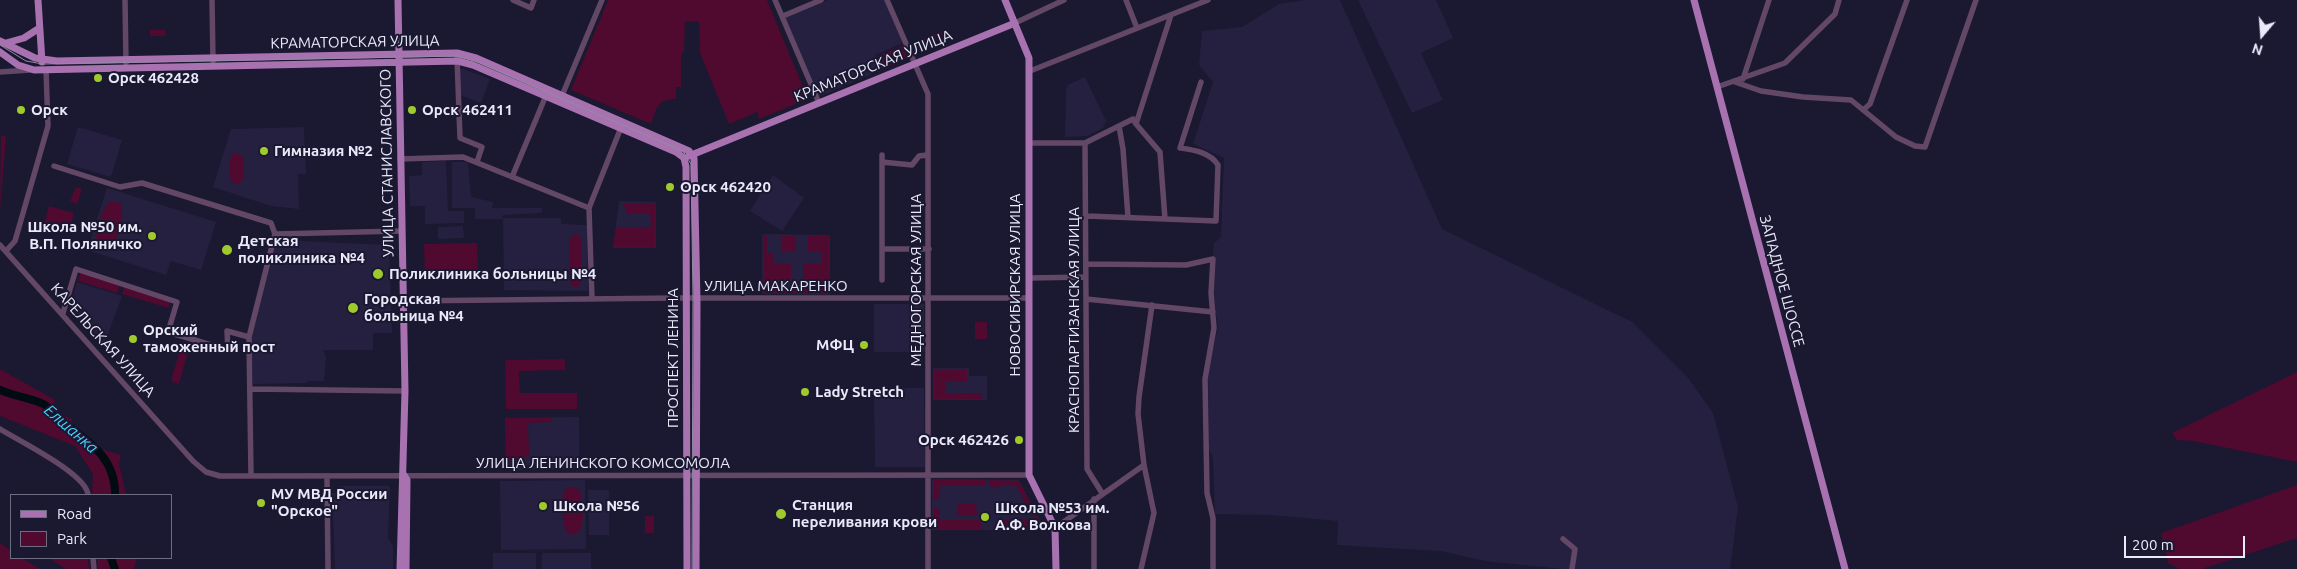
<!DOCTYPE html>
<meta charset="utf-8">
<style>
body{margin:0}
#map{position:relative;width:2297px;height:569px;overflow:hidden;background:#1b1831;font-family:Ubuntu,sans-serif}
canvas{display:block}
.legend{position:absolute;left:10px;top:494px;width:162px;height:65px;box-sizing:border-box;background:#1b1831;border:1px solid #6e6c81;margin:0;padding:6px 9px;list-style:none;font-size:15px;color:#eae9fa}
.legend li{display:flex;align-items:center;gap:10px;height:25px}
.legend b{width:25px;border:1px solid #6e6c81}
.north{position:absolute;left:2237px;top:10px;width:50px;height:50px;-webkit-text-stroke:4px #1b1831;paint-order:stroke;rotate:198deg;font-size:14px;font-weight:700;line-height:20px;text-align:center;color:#eae9fa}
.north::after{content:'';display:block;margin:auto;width:18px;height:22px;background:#eae9fa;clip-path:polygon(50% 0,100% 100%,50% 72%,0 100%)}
.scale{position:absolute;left:2124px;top:536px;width:121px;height:22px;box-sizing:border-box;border:2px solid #eae9fa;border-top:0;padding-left:6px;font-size:15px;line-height:18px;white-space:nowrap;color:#eae9fa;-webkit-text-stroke:4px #1b1831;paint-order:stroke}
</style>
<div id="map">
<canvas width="2297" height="569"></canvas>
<ul class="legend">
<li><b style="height:6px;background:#a872b1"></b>Road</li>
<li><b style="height:14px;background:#50092f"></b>Park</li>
</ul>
<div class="north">N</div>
<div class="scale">200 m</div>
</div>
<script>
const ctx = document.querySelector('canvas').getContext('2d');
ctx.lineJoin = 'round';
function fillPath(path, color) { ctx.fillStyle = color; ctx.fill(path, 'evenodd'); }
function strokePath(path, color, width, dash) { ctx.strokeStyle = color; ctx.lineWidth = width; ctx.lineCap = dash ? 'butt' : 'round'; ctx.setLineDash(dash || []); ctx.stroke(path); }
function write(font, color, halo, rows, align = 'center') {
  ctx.font = font + ' Ubuntu,sans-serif'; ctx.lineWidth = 4; ctx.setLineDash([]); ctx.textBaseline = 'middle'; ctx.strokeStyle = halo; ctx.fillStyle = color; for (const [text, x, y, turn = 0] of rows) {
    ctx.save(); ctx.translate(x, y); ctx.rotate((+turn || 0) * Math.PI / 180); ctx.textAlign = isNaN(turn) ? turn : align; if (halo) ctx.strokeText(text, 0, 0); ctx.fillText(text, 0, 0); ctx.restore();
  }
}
fillPath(new Path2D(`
 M827,0H885L903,43L875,55L882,70L818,97L785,18Z
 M1306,0H1340L1442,229L1632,322L1688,378L1713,413L1738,507L1730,569H1563L1485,561L1441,551L1337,545L1338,521L1272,515L1215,514L1213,458L1209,449L1208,371L1218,327L1213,294L1216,260L1213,256L1214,243L1221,237L1224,158L1193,144L1213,82L1199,65L1202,31L1242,27L1279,4Z
 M1358,0H1436L1453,38L1421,53L1443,100L1412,113Z
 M460,68L490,79L481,103L460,95Z
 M1085,77L1106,121L1103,128L1087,136L1065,137L1066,90L1068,85Z
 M78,127L122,140L111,177L67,164Z
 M304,127L306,174H298L299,209L271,206L213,187L231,129Z
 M446,161L448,211H464V223L425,224V206H410L409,176L422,175V162Z
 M452,162H468L471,197L493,202L492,208H542V213L503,215L502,219H475V208H452Z
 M773,175L804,198L782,231L750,211Z
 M107,188L216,222L201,270L171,261L166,275L87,250Z
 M619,201L656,202V248H613Z
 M503,218H561V224L587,225L588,291L504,290Z
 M463,226L464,238L438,239V227Z
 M762,234L830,235V295L762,294Z
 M276,240L389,245L392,333H373V350H323L326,357L324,381H307V383L253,384L251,337Z
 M77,282L122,296L104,345L69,309Z
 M874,304H924V352H874Z
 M933,368H969V376H987V400H933Z
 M874,388H924L925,467H875Z
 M579,417V469L506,470L505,418Z
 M932,479L1019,480L1045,530H932Z
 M585,480L586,549L501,550L500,481Z
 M340,486H390L388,538L393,546V569H335L332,493H340Z
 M588,490H609V535H589Z
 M493,553H536V569H493Z
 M542,553H591V569H542Z`), '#25203f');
fillPath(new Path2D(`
 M608,0H767L808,99L759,119L757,112L729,124L700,53L699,21L685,22L684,52L681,53V87H676V99C657,99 657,108 651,124L571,90Z
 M150,30H165L166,36H150Z
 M941,31L946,43L942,45L939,37L913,49L911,44Z
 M903,45L908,58L881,69L876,57Z
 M1,136H6L0,211Z
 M234,153H239L244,159V179L238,184L233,183C228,176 227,159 234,153Z
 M76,187L82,189L77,204L70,201Z
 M112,201L120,203C127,212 116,259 98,245C93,235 102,206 112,201Z
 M623,203H655V247H613L616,228L651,227L650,214H627Z
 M49,206L74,213L69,232L44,225Z
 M575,234H578L581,240V282L577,287H573L569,281V240Z
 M763,235H767V253H773V263H791V279H775L774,290H796V294H763Z
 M782,236H796V251H782Z
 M808,236H829V294H799V290L821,289V279H803V263H822V252H808Z
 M477,243L478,277L425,278L424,244Z
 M81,272L120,285L117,293L78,281Z
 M124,287L170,302L169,308L122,294Z
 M975,322H987V339H975Z
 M181,346L189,348L179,384L171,381Z
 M565,359V370L519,371L520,393H577V409H506L505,360Z
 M0,369L55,400L51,412L72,419L71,431L97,448L121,455L119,464L126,495H92L93,474L75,446L0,416Z
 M934,369H967V382H946V394L982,393V399H934Z
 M2297,372V462L2193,441L2177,440L2172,433Z
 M506,418H551V422L528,423L529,456L506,462Z
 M933,479L986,480V486H940V497L933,501Z
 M989,480L1019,481L1044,530L998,529L1001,520L1034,519L1016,485H999V488L989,486Z
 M2297,485V538L2202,569H2179L2168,563L2161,533Z
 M571,487L578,489C585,497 588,543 567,533C563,528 560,498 564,492C566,488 567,488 571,487Z
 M957,503H976L977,516H957Z
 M933,506L940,511V520H981V529H933Z
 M645,516H654V533H645Z
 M0,543L11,551V558H22L40,569H0Z
 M49,558H88L89,569H66Z
 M97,558H137L134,569H98Z`), '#50092f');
strokePath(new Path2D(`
 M0,390C13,396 27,397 41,403C48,405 52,413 58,418C84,439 116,455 115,495
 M111,558L115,569`), '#000c11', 8);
strokePath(new Path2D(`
 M125,0L126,63
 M212,0L213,61
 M513,0L531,8L534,0
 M775,0L819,103
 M887,0L928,94V569
 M1126,0L1137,28
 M783,16L821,0
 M1015,23L1064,0
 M457,58L460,138L482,147L477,162
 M1030,71L1208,0
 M0,72L30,70
 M1743,79L1769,0
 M1735,82L1761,91L1803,97L1851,100L1896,137L1915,146L1925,147L1976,0
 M1717,87L1785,63L1835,14L1839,0
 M561,98L602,0
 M1863,110L1870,104L1907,0
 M1119,126L1123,149L1128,217
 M1030,143H1085L1133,119L1136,124
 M1085,143L1087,469L1102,493
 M400,159L463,157L589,208
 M882,162L912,165L919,156L927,155
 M54,166L120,187L142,183L271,223L275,234
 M512,177L547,93
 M1087,216L1216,221L1218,165C1210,152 1194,150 1180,148L1201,82
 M1165,219L1160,152L1136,124L1171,15
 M0,245L193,461L206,472L220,476L1029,475
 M882,249H929
 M6,251L15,241L48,126L46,70
 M1086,264L1186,265L1213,259L1211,293L1214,328L1205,379L1207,493L1213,518V569
 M1029,278L1086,277
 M882,280V155
 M592,299L589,208L622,125
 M1086,299L1213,312
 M403,301L676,298H1029
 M63,313L76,269L177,302L168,332L228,350L227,331L249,337
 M251,389L405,391
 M0,429C19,441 87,474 88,495
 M251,476L249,337L275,234L402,231
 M327,476L328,569
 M1055,528L1144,465
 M1563,539L1575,549L1572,569
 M93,558L94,569
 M1094,569V499
 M1141,569L1154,513L1144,465L1138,414L1139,397L1152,305`), '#624866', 5.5);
strokePath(new Path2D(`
 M38,0L42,62
 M398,0L405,391L400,569
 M1005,0L1029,58V475L1055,528L1056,569
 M1694,0L1845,569
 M0,41L35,58L57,61L457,53L476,58L689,151L694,158L697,302L696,569
 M6,43L24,38L38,29
 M0,52L18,65L34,70L458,61L473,65L676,152L684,158L686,167L687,569
 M689,156L1015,23
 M404,475L407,480L406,569`), '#a872b1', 7);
strokePath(new Path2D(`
 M0,45L26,61L43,64L457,56L475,61L683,151L691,164L693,298L692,569`), '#8f8da2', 1);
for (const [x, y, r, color] of [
 [98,78,5,"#9fca2c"],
 [21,110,5,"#9fca2c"],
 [412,110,5,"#9fca2c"],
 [264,151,5,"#9fca2c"],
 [670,187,5,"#9fca2c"],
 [152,236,5,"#9fca2c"],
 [227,250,6,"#9fca2c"],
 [378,274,6,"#9fca2c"],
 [353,308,6,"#9fca2c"],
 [133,339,5,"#9fca2c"],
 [864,345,5,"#9fca2c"],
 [805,392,5,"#9fca2c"],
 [1019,440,5,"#9fca2c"],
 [261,503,5,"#9fca2c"],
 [543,506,5,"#9fca2c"],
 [781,514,6,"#9fca2c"],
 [985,517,5,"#9fca2c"]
]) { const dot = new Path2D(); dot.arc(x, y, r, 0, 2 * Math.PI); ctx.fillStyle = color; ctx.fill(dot); strokePath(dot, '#1b1831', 2); }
write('15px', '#eae9fa', '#1b1831', [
 ["КРАМАТОРСКАЯ УЛИЦА",355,42,-1],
 ["КРАМАТОРСКАЯ УЛИЦА",873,66,-22],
 ["УЛИЦА СТАНИСЛАВСКОГО",387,163,-91],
 ["МЕДНОГОРСКАЯ УЛИЦА",916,280,-90],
 ["ЗАПАДНОЕ ШОССЕ",1782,281,75],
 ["НОВОСИБИРСКАЯ УЛИЦА",1015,285,-90],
 ["УЛИЦА МАКАРЕНКО",776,286],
 ["КРАСНОПАРТИЗАНСКАЯ УЛИЦА",1074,320,-90],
 ["КАРЕЛЬСКАЯ УЛИЦА",103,340,48],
 ["ПРОСПЕКТ ЛЕНИНА",673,358,-90],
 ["УЛИЦА ЛЕНИНСКОГО КОМСОМОЛА",603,463]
]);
write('bold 15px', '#eae9fa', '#1b1831', [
 ["Орск 462428",108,78],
 ["Орск",31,110],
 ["Орск 462411",422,110],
 ["Гимназия №2",274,151],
 ["Орск 462420",680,187],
 ["Школа №50 им.",142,227,"right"],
 ["В.П. Поляничко",142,244,"right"],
 ["Детская",238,241],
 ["поликлиника №4",238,258],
 ["Поликлиника больницы №4",389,274],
 ["Городская",364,299],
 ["больница №4",364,316],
 ["Орский",143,330],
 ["таможенный пост",143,347],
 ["МФЦ",854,345,"right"],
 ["Lady Stretch",815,392],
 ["Орск 462426",1009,440,"right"],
 ["МУ МВД России",271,494],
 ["\"Орское\"",271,511],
 ["Станция",792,505],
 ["переливания крови",792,522],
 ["Школа №56",553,506],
 ["Школа №53 им.",995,508],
 ["А.Ф. Волкова",995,525]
], 'left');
write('italic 16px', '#4bd0fa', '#1b1831', [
 ["Елшанка",71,429,41]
]);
</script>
